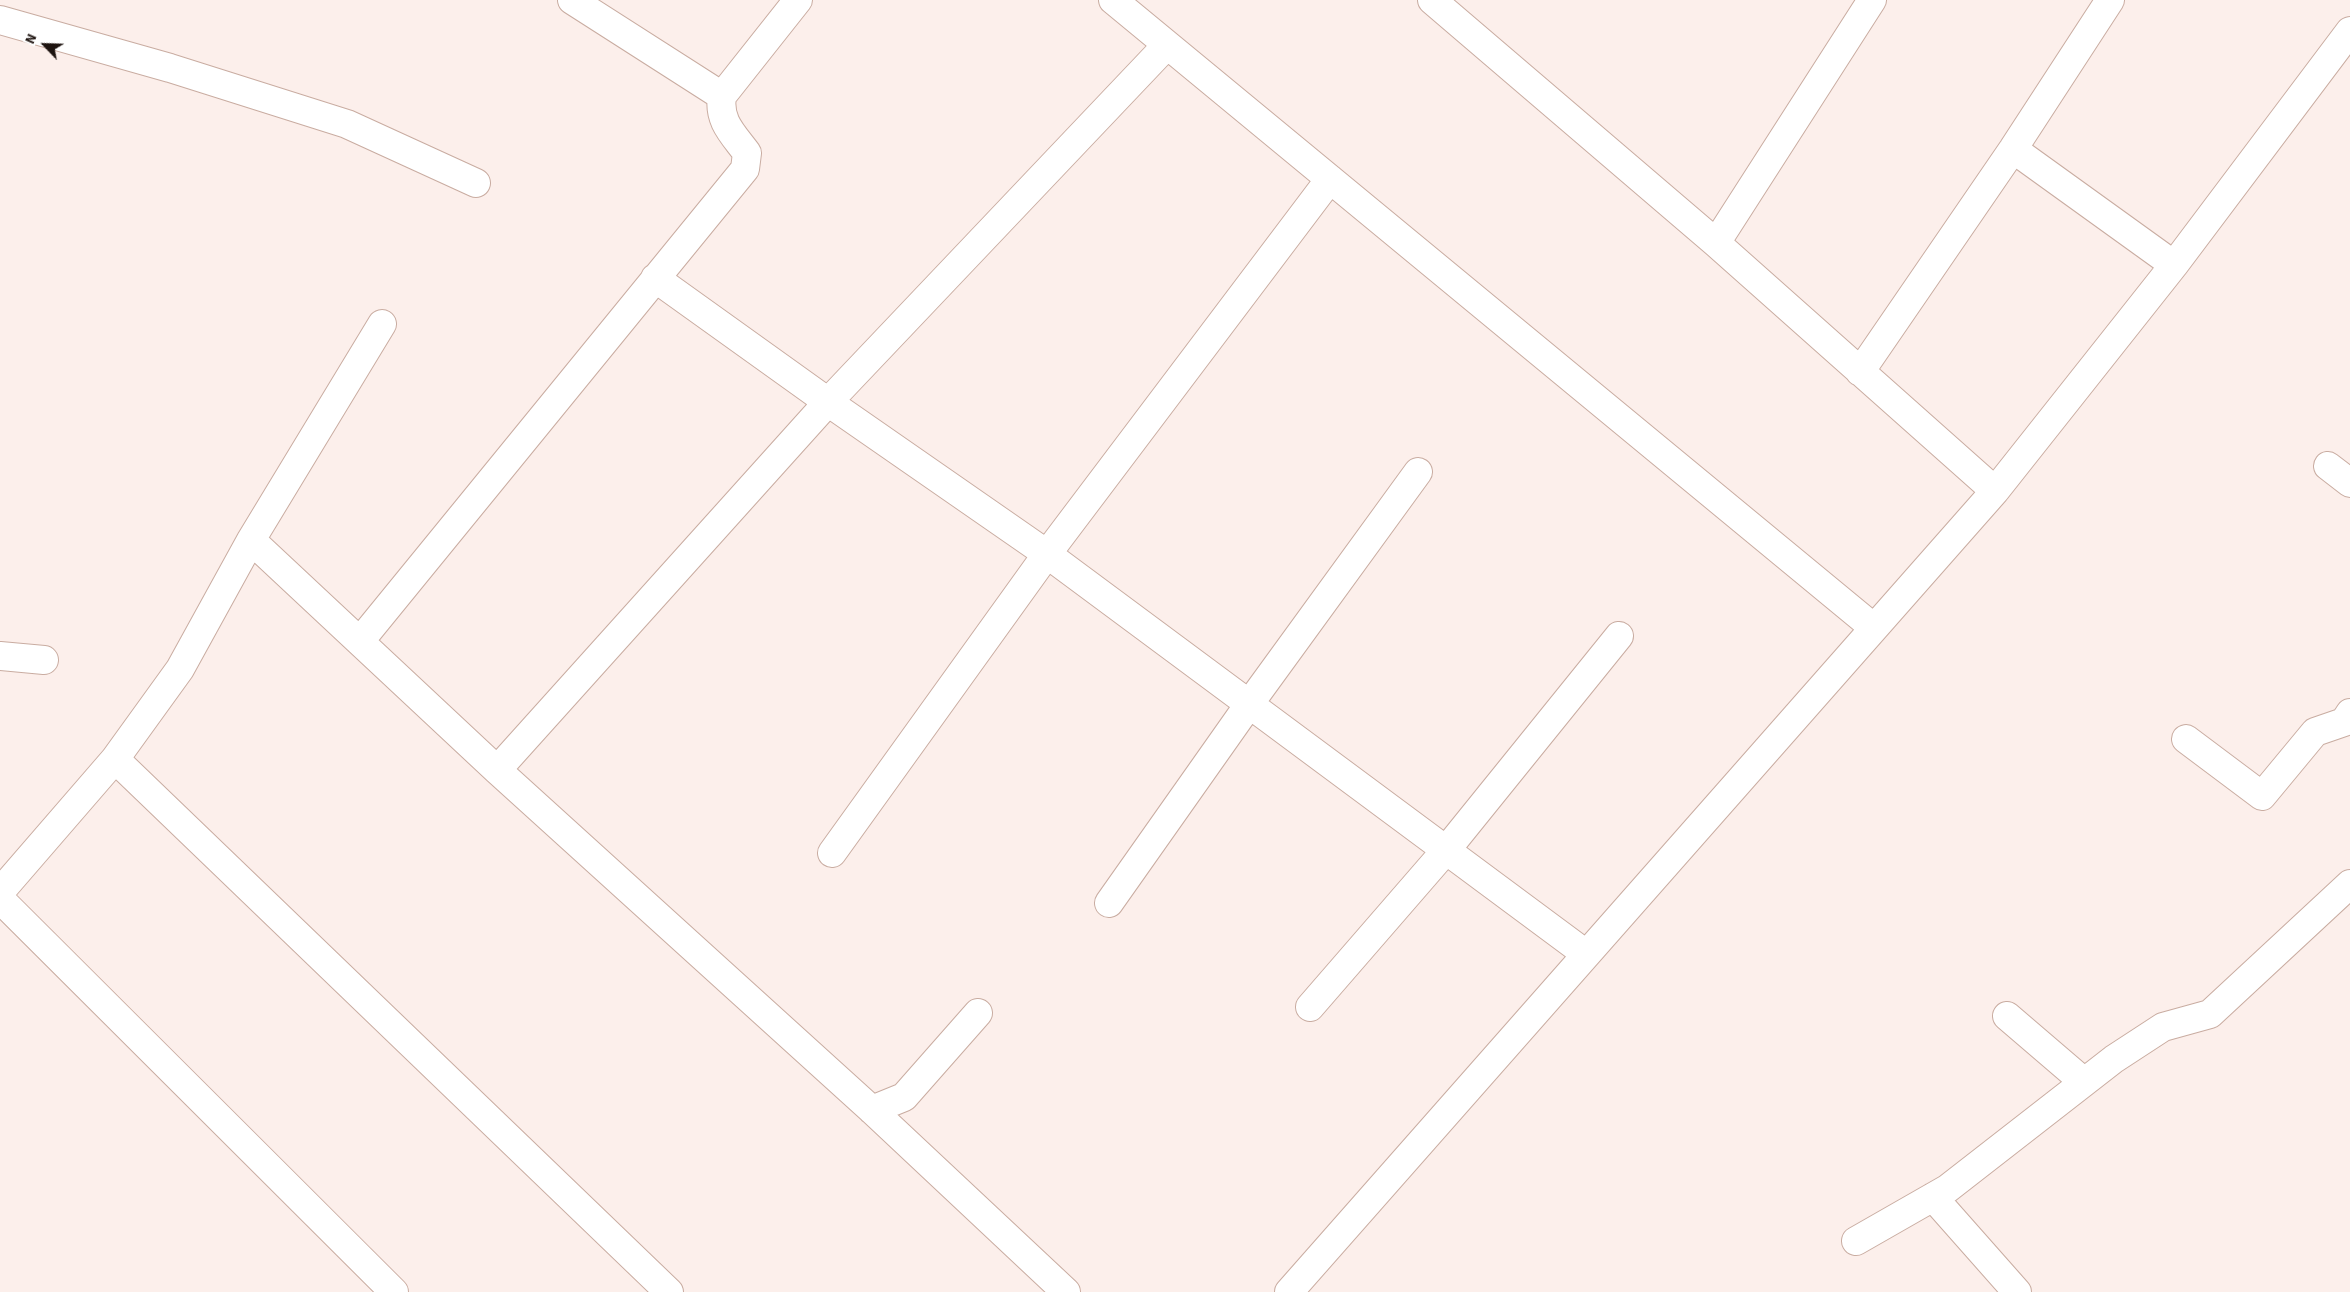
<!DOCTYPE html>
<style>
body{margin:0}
#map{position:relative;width:2350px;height:1292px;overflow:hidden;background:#fcefeb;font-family:"Source Sans 3",sans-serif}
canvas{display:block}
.north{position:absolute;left:20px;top:20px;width:50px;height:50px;-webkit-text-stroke:4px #fff;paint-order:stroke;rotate:294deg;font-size:14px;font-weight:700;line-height:20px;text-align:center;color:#1d130f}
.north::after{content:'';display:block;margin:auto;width:18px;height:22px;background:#1d130f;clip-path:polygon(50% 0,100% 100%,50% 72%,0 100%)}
</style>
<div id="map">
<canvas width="2350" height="1292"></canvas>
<div class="north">N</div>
</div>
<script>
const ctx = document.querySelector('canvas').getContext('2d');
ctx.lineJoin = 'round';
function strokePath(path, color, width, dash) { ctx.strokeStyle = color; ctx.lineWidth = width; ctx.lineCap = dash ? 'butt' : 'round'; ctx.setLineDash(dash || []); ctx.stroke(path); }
const street = new Path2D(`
 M572,0L722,96
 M1113,0L1874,628
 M1432,0L1716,243L1995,491
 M0,20L170,68L347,124L476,183
 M2013,149L2174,265
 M1716,243L1872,0
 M655,278L828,402L1047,554L1586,954
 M1860,372L2013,149L2110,0
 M2328,466L2350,483
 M251,540L497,770L872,1110L1066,1292
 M360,641L745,169L747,153C733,134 718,121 722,96L798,0
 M0,656L44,660
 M2186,739L2262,796L2315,732L2344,722L2350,713
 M115,759L669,1292
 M497,770L828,402L1167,45
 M832,853L1047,554L1330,179
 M0,892L115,759L180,669L251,540L382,324
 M0,899L394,1292
 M1109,903L1250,703L1418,472
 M1310,1007L1447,849L1619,636
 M2007,1016L2084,1082
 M872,1110L904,1097L978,1013
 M1933,1197L2017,1292
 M1856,1241L1947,1189L2114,1059L2163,1027L2210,1014L2350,884
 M1289,1292L1995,491L2174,265L2350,31`);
strokePath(street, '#c9aca1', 30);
strokePath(street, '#fff', 28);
</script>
